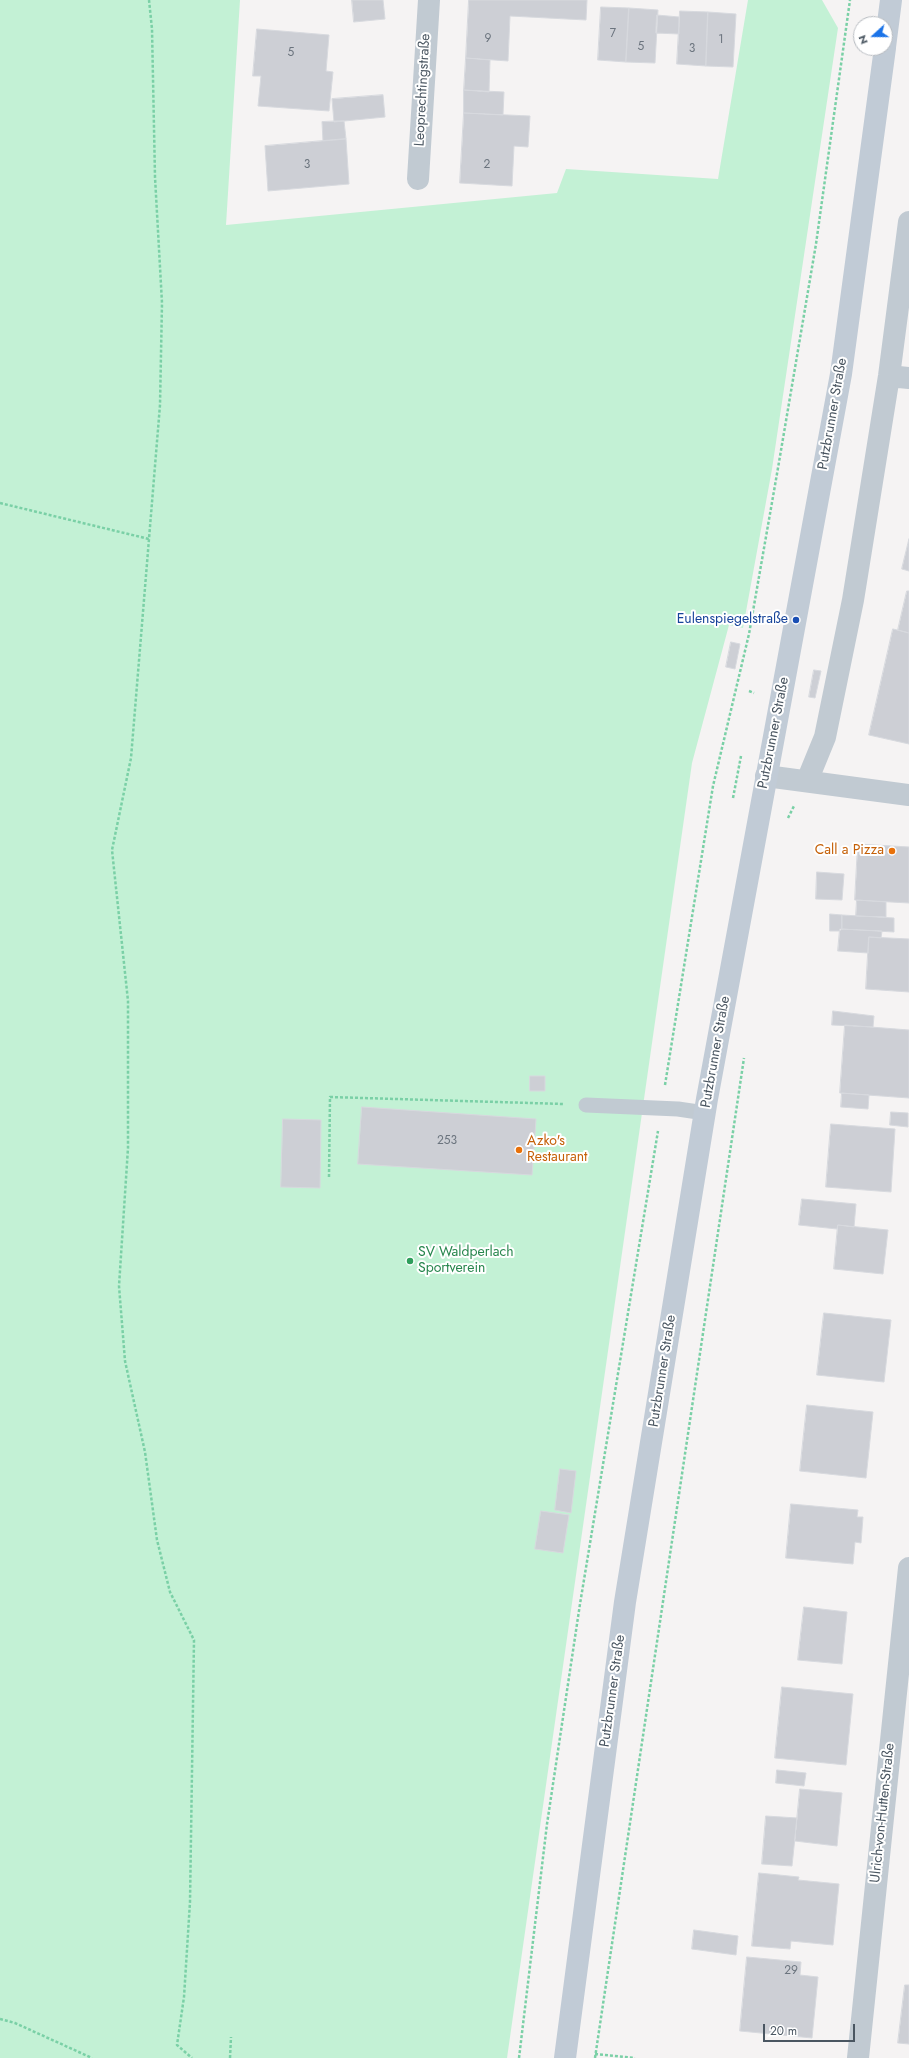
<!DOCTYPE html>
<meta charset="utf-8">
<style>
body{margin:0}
#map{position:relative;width:909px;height:2058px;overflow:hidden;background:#f5f3f3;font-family:Jost,sans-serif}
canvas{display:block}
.north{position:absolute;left:853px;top:16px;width:40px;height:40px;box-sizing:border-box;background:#fff;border:1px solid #b7bbc0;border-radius:50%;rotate:249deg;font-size:11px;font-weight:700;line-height:16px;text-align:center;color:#4a5661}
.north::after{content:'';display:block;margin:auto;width:14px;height:18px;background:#1a73e8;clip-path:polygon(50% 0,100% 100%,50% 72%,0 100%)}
.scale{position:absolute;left:763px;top:2024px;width:92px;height:18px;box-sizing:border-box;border:2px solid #4a5661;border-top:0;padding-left:5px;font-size:12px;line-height:14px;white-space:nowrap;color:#4a5661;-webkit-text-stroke:3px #fff;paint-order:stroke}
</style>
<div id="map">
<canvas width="909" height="2058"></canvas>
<div class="north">N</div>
<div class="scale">20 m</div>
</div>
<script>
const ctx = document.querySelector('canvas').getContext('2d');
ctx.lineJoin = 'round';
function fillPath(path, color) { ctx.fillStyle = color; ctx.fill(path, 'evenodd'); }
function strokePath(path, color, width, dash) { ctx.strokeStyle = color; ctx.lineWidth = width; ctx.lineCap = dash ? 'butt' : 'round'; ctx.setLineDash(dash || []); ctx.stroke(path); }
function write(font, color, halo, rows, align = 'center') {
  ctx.font = font + ' Jost,sans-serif'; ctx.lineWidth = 4; ctx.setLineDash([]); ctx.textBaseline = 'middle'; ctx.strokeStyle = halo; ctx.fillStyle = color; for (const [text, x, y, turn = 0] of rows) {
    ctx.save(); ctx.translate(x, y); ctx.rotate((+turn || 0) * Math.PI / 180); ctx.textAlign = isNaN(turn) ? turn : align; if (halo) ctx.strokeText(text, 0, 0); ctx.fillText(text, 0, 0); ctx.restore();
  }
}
fillPath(new Path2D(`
 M0,0H240L226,225L557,193L566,169L718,179L748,0H822L838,28L772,469L743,628L729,625L692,763L507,2058H0Z`), '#c3f1d5');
const building = new Path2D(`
 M352,0H383L385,19L354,22Z
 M469,0H587L586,20L510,16L508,61L466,58Z
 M601,7L629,8L626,62L598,60Z
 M629,8L658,10L655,63L626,62Z
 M680,11L708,12L706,66L677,64Z
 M708,12L736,14L733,67L706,66Z
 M657,15L679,17V34L656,33Z
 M257,29L329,35L326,71L333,72L329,111L258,106L261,76H253Z
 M466,58L490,60L489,92L464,90Z
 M464,90L504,92L503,115L464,113Z
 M383,95L385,117L334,122L332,99Z
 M464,113L530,116L528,147L514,146L512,186L460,183Z
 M344,121L346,139L323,141L322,122Z
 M346,139L349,184L268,191L265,146Z
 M909,539V571L902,569Z
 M907,591H909V633L898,630Z
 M893,629L909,633V744L869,735Z
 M731,642L740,644L735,669L726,667Z
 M814,670L821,671L815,698L809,697Z
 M858,844L909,847V903L855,900Z
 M817,872L844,874L842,900L816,899Z
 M857,900L886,902V917L856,916Z
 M830,914L842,915V929L840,931H830Z
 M842,915L894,918V932L842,929Z
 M840,929L882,931L881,938L869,937L868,953L838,951Z
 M869,937L909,939V992L866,989Z
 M833,1011L874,1016L873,1027L832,1025Z
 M845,1025L909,1030V1098L840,1093Z
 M530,1076H545V1091H530Z
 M842,1093L869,1095L868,1109L841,1107Z
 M362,1107L536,1119L532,1175L358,1164Z
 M891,1112L908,1113V1127L890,1125Z
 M283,1119L321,1120L320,1188L281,1187Z
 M831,1124L895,1129L891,1192L826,1187Z
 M802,1199L856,1204L854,1227L838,1225L837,1229L799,1225Z
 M838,1225L888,1230L883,1274L834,1269Z
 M824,1313L891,1320L884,1382L817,1375Z
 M807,1405L873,1412L866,1478L800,1471Z
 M560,1469L576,1471L571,1513L555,1510Z
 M791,1504L858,1510L857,1517H863L861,1543L855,1542L853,1564L786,1558Z
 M541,1511L569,1515L563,1553L535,1549Z
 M804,1607L847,1612L842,1664L798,1660Z
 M782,1687L853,1694L846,1765L775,1758Z
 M777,1770L806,1773L804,1786L776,1783Z
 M800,1789L842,1793L837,1846L795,1841Z
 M766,1816L797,1818L792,1866L762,1864Z
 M759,1873L799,1877L798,1880L839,1884L833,1945L791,1941L790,1949L752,1946Z
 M694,1930L738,1936L736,1955L692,1949Z
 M747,1957L801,1962L800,1975L818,1977L812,2038L740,2031Z
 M905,1985H909V2044L898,2043Z`);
fillPath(building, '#cdcfd5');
strokePath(building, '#d7d9de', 1);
strokePath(new Path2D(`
 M149,0L152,29L155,177L162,303L160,405L131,758L112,850L128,1001V1148L119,1286L125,1361L145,1452L157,1540L170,1592L194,1640L190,1902L184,1997L177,2045L192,2058
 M0,503L149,539
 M749,691L754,693
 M733,798L741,756
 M788,818L794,806
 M665,1085L713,786L749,634L778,468L816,244L850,0
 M329,1177L330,1097L564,1104
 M0,2019L15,2023L92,2058
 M595,2054L635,2058
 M230,2058L231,2037
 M519,2058L547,1824L580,1604L658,1131
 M595,2058L744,1058`), '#7ad0a6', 2.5, [3, 2]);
strokePath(new Path2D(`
 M586,1105L678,1109L705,1113`), '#c1cad2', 15);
strokePath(new Path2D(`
 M418,179L429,0
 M889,376L909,378
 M766,776L909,795
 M807,781L825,737L853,600L889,376L909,222
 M858,2058L909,1568`), '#c1cad2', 22);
strokePath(new Path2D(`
 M885,47L891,0
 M565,2058L625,1602L707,1099L841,374L885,48`), '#c1cbd6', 22);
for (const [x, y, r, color] of [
 [796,620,4,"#1a4fb4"],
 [892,851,4,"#e8710a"],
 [519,1150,4,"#e8710a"],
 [410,1261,4,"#2e9e5b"]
]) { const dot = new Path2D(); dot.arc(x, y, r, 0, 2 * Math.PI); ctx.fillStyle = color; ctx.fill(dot); strokePath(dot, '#fff', 1.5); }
write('12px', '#6b747e', null, [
 ["7",613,34],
 ["9",488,39],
 ["1",721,40],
 ["5",641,47],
 ["3",692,49],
 ["5",291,53],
 ["3",307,165],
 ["2",487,165],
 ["253",447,1141],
 ["29",791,1971]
]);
write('14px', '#4a5661', '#fff', [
 ["Leoprechtingstraße",423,90,-87],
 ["Putzbrunner Straße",833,414,-80],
 ["Putzbrunner Straße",774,733,-79],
 ["Putzbrunner Straße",716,1052,-80],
 ["Putzbrunner Straße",663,1371,-81],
 ["Putzbrunner Straße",613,1691,-82],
 ["Ulrich-von-Hutten-Straße",883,1813,-84]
]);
write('14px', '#164399', '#fff', [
 ["Eulenspiegelstraße",788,620]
], 'right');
write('14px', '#c56008', '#fff', [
 ["Call a Pizza",884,851],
 ["Azko's",527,1142,"left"],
 ["Restaurant",527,1158,"left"]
], 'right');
write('14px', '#27864d', '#fff', [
 ["SV Waldperlach",418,1253],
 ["Sportverein",418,1269]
], 'left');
</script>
